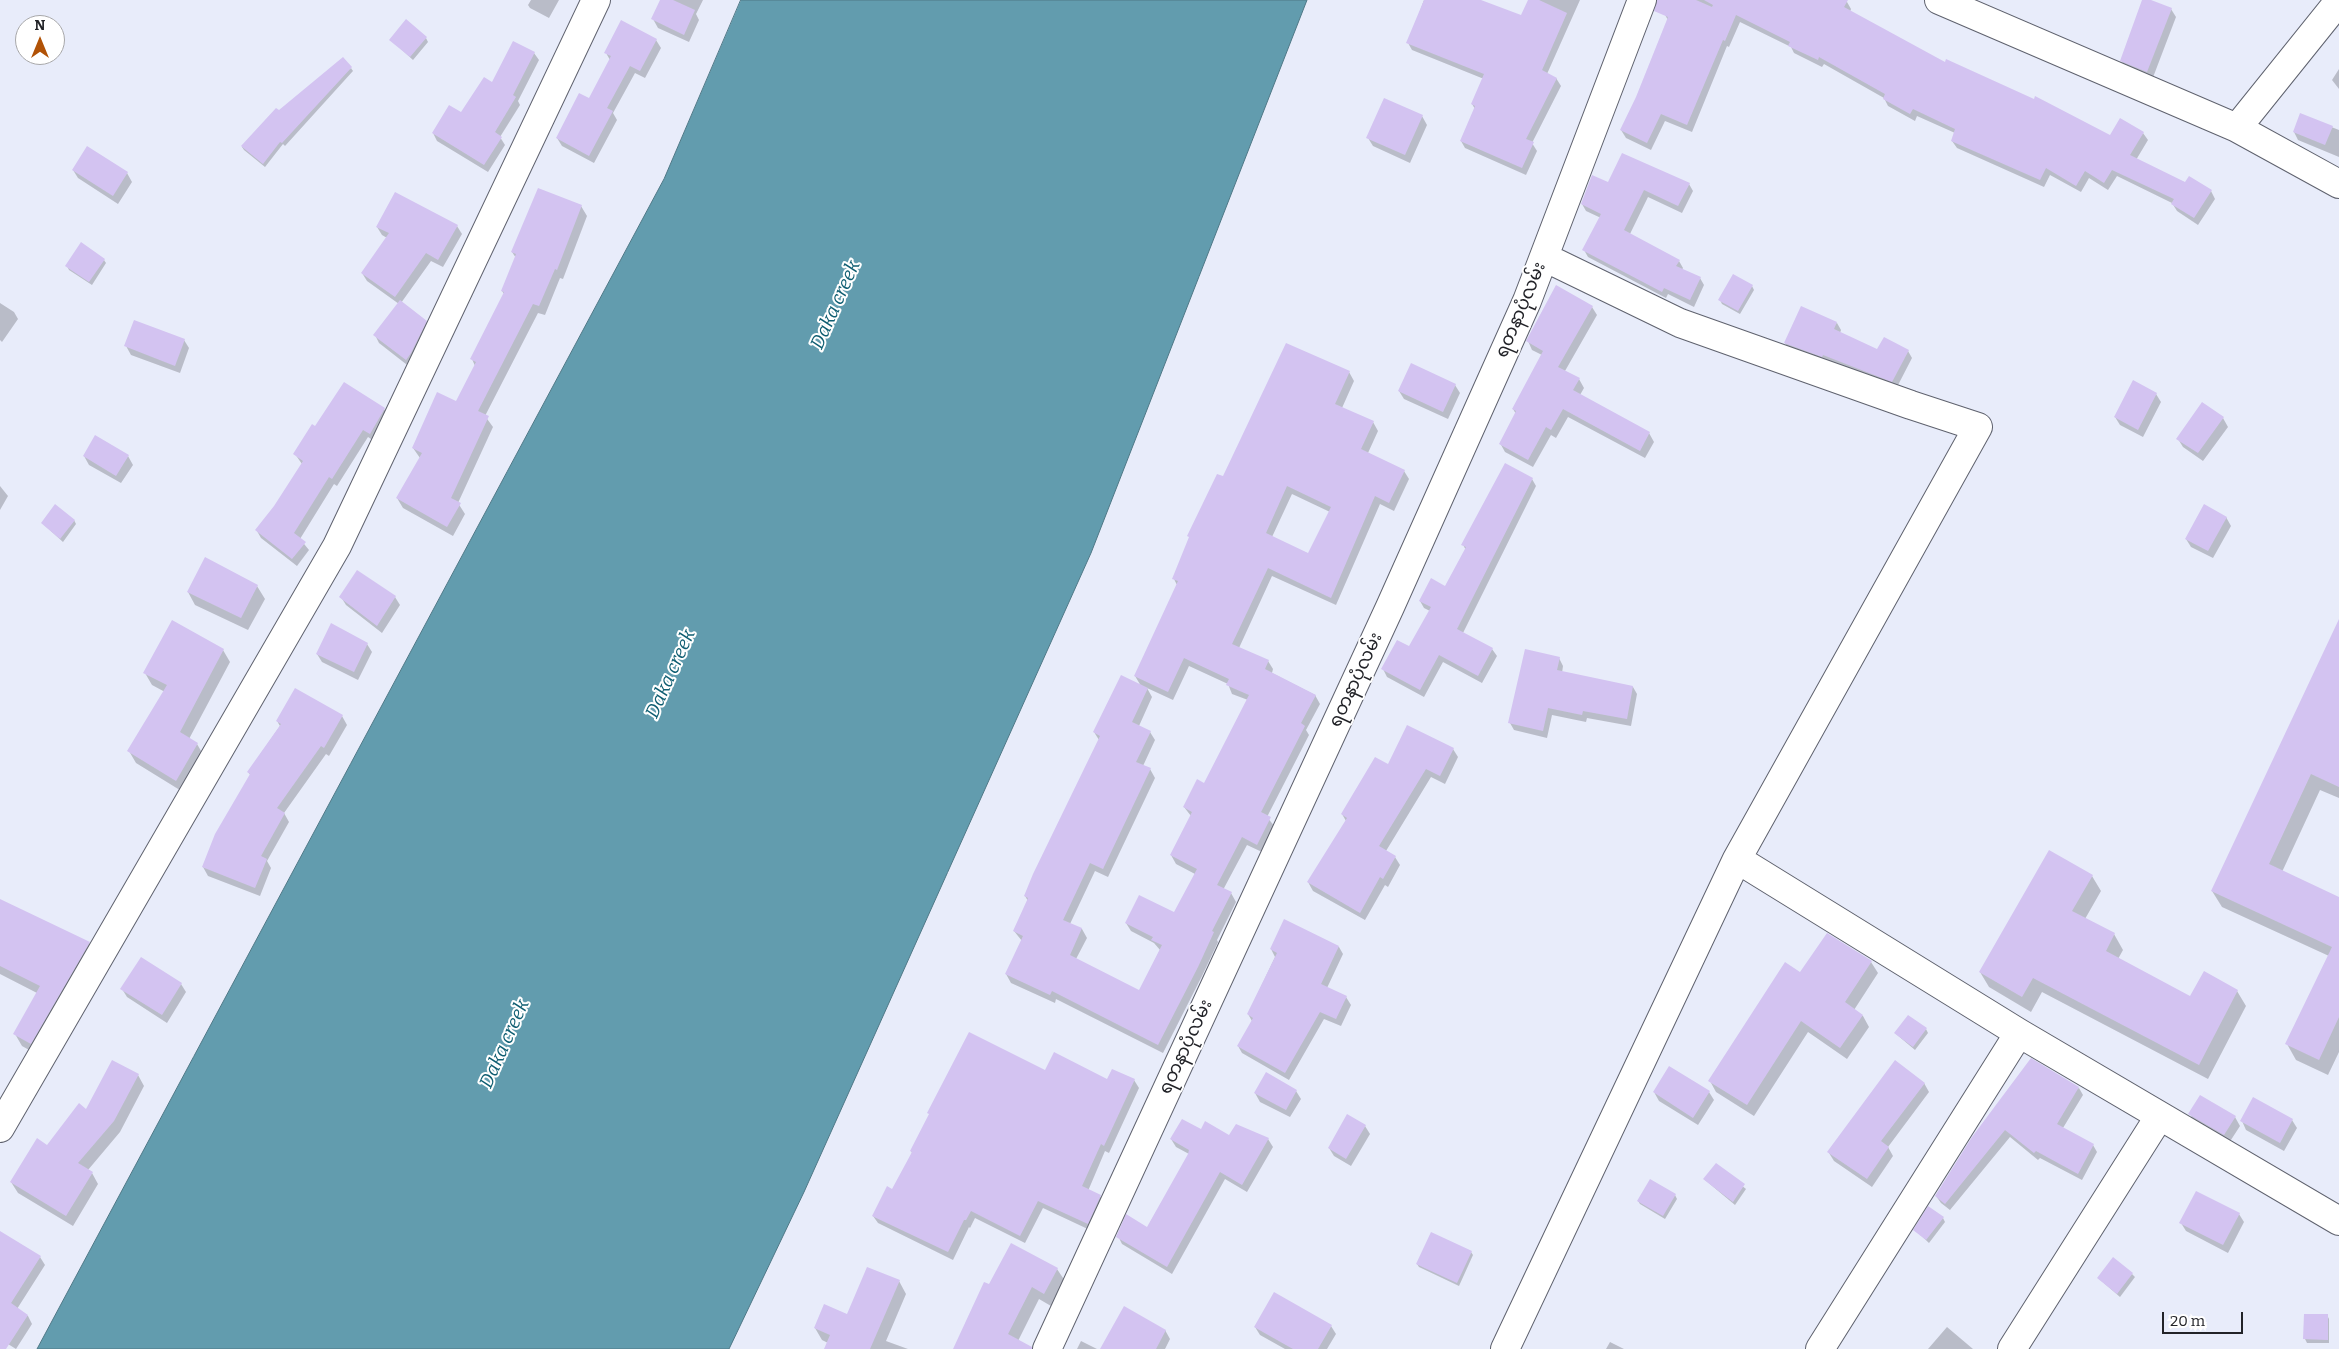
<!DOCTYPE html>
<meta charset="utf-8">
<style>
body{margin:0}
#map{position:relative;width:2339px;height:1349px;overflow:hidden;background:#e8ecfa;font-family:Bitter,serif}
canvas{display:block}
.north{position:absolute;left:15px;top:15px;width:50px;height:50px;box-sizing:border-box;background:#fff;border:1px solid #a7a7a9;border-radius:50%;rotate:0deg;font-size:14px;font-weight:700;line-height:20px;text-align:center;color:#222328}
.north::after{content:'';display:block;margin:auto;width:18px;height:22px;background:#b15206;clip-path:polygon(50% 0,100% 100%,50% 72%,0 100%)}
.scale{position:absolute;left:2162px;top:1312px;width:81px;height:22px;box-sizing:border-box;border:2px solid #222328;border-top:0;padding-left:6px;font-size:15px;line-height:18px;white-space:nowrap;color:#222328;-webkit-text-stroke:4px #fff;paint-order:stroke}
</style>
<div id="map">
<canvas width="2339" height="1349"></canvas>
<div class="north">N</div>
<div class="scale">20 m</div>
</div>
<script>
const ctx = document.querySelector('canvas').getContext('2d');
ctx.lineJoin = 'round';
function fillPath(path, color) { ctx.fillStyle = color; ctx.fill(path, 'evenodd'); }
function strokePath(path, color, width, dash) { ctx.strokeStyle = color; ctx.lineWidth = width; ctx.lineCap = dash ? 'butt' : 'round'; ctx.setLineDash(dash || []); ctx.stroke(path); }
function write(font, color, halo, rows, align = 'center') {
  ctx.font = font + ' Bitter,"Noto Sans Myanmar",serif'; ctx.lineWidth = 4; ctx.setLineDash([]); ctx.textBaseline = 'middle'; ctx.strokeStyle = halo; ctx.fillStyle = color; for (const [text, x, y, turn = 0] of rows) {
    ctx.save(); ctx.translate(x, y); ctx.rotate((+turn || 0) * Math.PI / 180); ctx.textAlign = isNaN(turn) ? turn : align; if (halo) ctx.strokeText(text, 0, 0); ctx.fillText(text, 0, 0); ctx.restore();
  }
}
const water = new Path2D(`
 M741,0H1307L1091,553L804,1192L729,1349H37L664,179Z`);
fillPath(water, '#629cae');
strokePath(water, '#4f7886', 1);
fillPath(new Path2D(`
 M531,0H559L549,18L530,8L528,5Z
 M662,0H703L696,14L699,20L689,42L658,28L653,19Z
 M1424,0H1478L1522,17L1530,0H1580L1547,74L1556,78L1561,86L1532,143L1537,151L1526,175L1465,148L1461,141L1475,109L1472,104L1484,79L1412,50L1408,43Z
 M1671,0H1843L1847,2L1851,9L1850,12L1945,64L2110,137L2143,133L2148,140L2136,160L2186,183L2211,191L2215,199L2198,225L2177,211L2172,203L2117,176L2108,190L2089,178L2081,192L2050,175L2044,187L1957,148L1952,141L1955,133L1917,116L1915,121L1888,106L1884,98L1824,64L1822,67L1794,53L1791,47L1740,22L1729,47L1727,46L1692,132L1665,121L1651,150L1626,138L1621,130L1637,98L1668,20L1665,15Z
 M2144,0L2171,9L2176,17L2152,80L2126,69L2121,60Z
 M426,38L428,42L413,60L391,40Z
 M656,40L661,48L645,78L635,73L613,113L617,120L594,163L562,146L557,138L589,100L610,60L606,53Z
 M534,53L539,60L518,101L520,105L500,137L505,145L488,172L437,141L433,133L461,113L493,84Z
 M351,68L353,71L285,146L283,144L265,167L244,150L242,147L279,112Z
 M2339,69V89L2332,80Z
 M2301,115L2339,130V157L2298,140L2294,132Z
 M1422,116L1427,125L1410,163L1373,146L1368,138Z
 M73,170L127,173L132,182L118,204L78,178Z
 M1609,184H1689L1693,191L1682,213L1648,197L1630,234L1679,261L1683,268L1682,270L1700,278L1704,285L1694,307L1668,294L1666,298L1588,257L1584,250L1601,218L1586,211L1582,204Z
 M581,206L587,216L563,279L560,278L545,315L538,313L485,416L493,427L458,503L465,514L453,536L403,508L397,498L420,458L413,448L457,403L475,366L472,359L504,294L502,291L516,258L512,252Z
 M457,226L462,234L443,267L431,261L401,303L426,321L431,330L411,368L379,343L375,335L399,304L367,281L362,273L387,238L382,235L377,227Z
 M104,260L106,263L92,285L69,270L67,266Z
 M1752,286L1754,290L1740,314L1722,304L1720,300Z
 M0,303L14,312L18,319L2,342L0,340Z
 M1592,307L1597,315L1565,371L1579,379L1584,388L1580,395L1649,433L1654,442L1645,458L1568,417L1556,438L1551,435L1533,467L1505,452L1500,443L1516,414L1513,409L1542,355L1532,350L1528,341Z
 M1837,323L1841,330L1840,333L1878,351H1908L1912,358L1896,389L1790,351L1785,343Z
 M184,340L189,348L180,373L131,355L126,346Z
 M1349,372L1354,381L1342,408L1373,422L1378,431L1368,453L1404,471L1409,479L1394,511L1380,504L1336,605L1272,576L1239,648L1268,661L1273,669L1272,673L1315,695L1320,704L1306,730L1309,735L1267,817L1275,827L1262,852L1247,845L1223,890L1231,893L1236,902L1217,940L1218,942L1202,976L1163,1053L1056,999L1055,1003L1011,983L1006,974L1022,941L1014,931L1028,901L1025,896L1099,740L1094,732L1141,686L1135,676L1177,585L1174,579L1224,478ZM1292,494L1330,512L1309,554L1272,537ZM1189,666L1228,684L1232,694L1248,700L1205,785L1184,807L1191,816L1171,855L1176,864L1195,874L1175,913L1126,923L1131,931L1154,943L1160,950L1139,992L1076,959L1087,938L1082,929L1070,924L1095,871L1108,877L1155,778L1150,769L1143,766L1155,740L1150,732L1139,726L1152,697L1147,688L1173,700Z
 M1455,385L1460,393L1448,419L1404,399L1399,391Z
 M2156,394L2161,402L2143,437L2120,425L2115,417Z
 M384,409L389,416L374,441L368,437L337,486L334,484L300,539L309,550L297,566L261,538L257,531L275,507L302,464L295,454L316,428Z
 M2223,418L2228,427L2203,461L2183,447L2178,439Z
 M84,456H128L133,465L121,483L89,465Z
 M1532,479L1536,486L1463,633L1492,649L1497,656L1482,683L1443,662L1424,697L1387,677L1383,669L1410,648L1430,611L1424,608L1420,601L1445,587L1466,550L1463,545Z
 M0,486L8,496L0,510Z
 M2226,517L2231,526L2213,558L2191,547L2186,539Z
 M74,520L76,524L63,542L42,523Z
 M257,586L265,599L248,630L195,605L188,592Z
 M341,597H395L400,605L382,633L346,605Z
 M2339,621V798L2320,790L2282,872L2339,898V1052L2328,1075L2296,1060L2287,1044L2329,956L2222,907L2212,891Z
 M367,644L372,652L358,680L322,662L317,654Z
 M223,650L230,662L189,739L197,744L204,756L183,792L136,763L129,751L165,692L152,685L145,673Z
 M1559,658L1563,666L1562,673L1633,687L1637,694L1631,726L1587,718L1586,722L1552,715L1547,738L1514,730L1510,723Z
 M342,716L347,725L329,756L326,754L284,813L289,822L267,861L271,868L260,896L208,876L203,867L251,776L248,772L280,726L277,721Z
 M1453,749L1458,757L1445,784L1431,777L1386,851L1395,857L1400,865L1388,887L1385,885L1365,920L1313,891L1308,882L1346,821L1342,814L1388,766Z
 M2092,876L2101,891L2085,919L2114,934L2123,950L2118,959L2191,998L2237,991L2246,1006L2208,1079L2042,992L2031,1012L1989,987L1980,972Z
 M0,900L89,943L96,955L38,1055L22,1046L15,1034L37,993L0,974Z
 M1339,947L1343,954L1327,988L1346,997L1351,1005L1341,1026L1324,1019L1289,1080L1242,1053L1238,1046L1252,1021L1248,1014L1275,957L1271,949Z
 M1871,962L1878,973L1854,1010L1863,1016L1869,1027L1847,1059L1808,1032L1754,1116L1716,1092L1710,1081L1801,974Z
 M181,984L186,992L167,1023L127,997L122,989Z
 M1926,1029L1928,1033L1915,1050L1896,1034Z
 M1045,1072L1107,1080H1134L1139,1088L1109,1153L1105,1151L1088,1191L1100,1196L1105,1204L1092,1231L1043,1208L1025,1243L975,1218L970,1228L969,1227L953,1260L878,1223L873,1216L893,1191L912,1153L911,1151Z
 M138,1075L144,1086L120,1132L88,1170L92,1173L98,1184L73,1226L18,1193L11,1182L47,1146L87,1111Z
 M1924,1083L1929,1092L1888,1147L1893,1156L1872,1187L1834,1161L1829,1153Z
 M2079,1088L2083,1095L2063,1128L2093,1145L2097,1152L2082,1180L2040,1158L2038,1160L2010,1137L1950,1210L1941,1203L1936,1196L1973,1137Z
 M1296,1091L1301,1099L1290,1117L1260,1102L1255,1093Z
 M1654,1092H1709L1714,1100L1698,1125L1659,1101Z
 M2190,1114L2235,1117L2240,1126L2229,1143L2195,1123Z
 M2292,1120L2297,1128L2284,1151L2246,1130L2242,1121Z
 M1365,1126L1370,1134L1351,1166L1334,1156L1329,1148Z
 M1201,1131L1230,1137L1268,1139L1273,1147L1247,1192L1225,1179L1172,1274L1122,1244L1118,1236L1147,1228L1189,1154L1176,1147L1171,1139Z
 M1716,1165L1746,1189L1735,1205L1705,1180Z
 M1675,1195L1677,1199L1665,1219L1640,1204L1638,1201Z
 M2239,1214L2244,1222L2228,1253L2186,1231L2181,1223Z
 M1943,1218L1945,1222L1929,1243L1915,1230Z
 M0,1232L40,1257L45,1265L17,1309L28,1316L32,1324L16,1349L0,1339Z
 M1471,1252L1473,1255L1459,1286L1419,1267L1417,1264Z
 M1057,1269L1065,1281L1051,1306L1039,1299L1018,1341L1022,1349H982L989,1286Z
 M2132,1274L2135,1277L2120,1297L2098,1278Z
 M899,1281L906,1294L886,1341L908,1349H825L828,1343L822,1340L815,1328L848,1315Z
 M2305,1315H2327L2329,1319V1343H2307L2305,1339Z
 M1331,1326L1336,1334L1327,1349H1285L1260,1335L1255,1327Z
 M1947,1327L1973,1349H1928Z
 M1165,1330L1170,1339L1165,1349H1101Z
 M1081,1341L1097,1349H1077Z
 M1610,1342L1624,1349H1606Z`), '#0003');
fillPath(new Path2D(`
 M660,0H673L695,10L684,35L651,19Z
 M1424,0H1481L1521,15L1528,0H1539L1567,13L1542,70L1557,78L1526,139L1534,142L1522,168L1460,141L1475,106L1471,104L1484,74L1406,43Z
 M1657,0H1696L1712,7L1713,5L1704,0H1848L1844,7L1945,62L1946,59L2034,99L2035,96L2110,135L2120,118L2144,132L2130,155L2185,182L2189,176L2212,190L2194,218L2171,204L2174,199L2112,170L2104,183L2085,171L2076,186L2046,168L2040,180L1951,141L1955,129L1913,109L1910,114L1883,99L1885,94L1819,57L1818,60L1788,46L1790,42L1736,15L1725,41L1723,40L1687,125L1661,114L1647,143L1620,130L1636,97L1668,17L1654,11Z
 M2142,0H2151L2172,8L2147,72L2120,61Z
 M406,19L427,37L410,57L389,40Z
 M621,20L657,39L640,71L630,66L607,108L613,111L589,156L556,138L579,93L589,98L611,56L604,53Z
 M513,41L535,52L513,95L516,97L495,132L502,137L484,165L432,133L449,105L461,112L484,77L492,82Z
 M343,57L352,67L282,143L280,142L263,164L241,146L276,108L279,110Z
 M1384,98L1423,115L1405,155L1366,138Z
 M2300,113L2333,126L2325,145L2293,132Z
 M87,146L128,172L113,196L72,170Z
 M1622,153L1690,183L1678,206L1644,190L1624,230L1680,260L1676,266L1701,277L1690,300L1664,288L1662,292L1582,250L1601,214L1581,204L1592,175L1608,182Z
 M538,188L582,205L557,270L555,269L539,306L533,304L478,411L489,416L451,498L461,503L447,527L396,498L422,453L412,448L437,392L456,401L476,362L470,359L504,292L501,291L516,254L511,252Z
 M395,192L458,225L438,260L426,253L395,297L361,273L389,233L376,227Z
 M81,242L105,259L89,282L65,266Z
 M1733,274L1753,285L1738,311L1718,300Z
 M1556,285L1593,306L1558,367L1580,378L1573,390L1650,432L1640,451L1563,409L1551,430L1546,427L1528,460L1499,444L1516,411L1512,409L1543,351L1526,341Z
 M400,300L427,321L411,353L406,360L373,335Z
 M1801,306L1837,322L1834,329L1877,349L1884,337L1909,350L1892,382L1823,355L1822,357L1784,343Z
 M134,320L185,339L175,366L124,346Z
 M1286,343L1350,371L1335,404L1374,421L1361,449L1405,470L1389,503L1375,496L1331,598L1268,568L1232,644L1269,660L1265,669L1316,695L1301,723L1305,726L1261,812L1271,817L1257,845L1242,837L1217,885L1232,892L1212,931L1214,932L1198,967L1158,1045L1052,991L1050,995L1005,974L1023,936L1013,931L1028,898L1024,896L1033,874L1100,736L1093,732L1121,675L1148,688L1132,722L1151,731L1136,762L1151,768L1103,869L1090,863L1063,920L1082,928L1070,955L1139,990L1162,945L1151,940L1153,937L1125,923L1139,895L1174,912L1197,869L1170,855L1192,812L1183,807L1197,779L1204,783L1249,695L1226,685L1229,679L1184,658L1168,692L1134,676L1178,581L1172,579L1189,537L1187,536L1217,474L1223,476ZM1287,486L1331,507L1308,553L1266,533Z
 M1411,363L1456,384L1443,412L1398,391Z
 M2133,380L2157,393L2138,430L2114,417Z
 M344,382L385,408L370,434L363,430L332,479L329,477L294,533L306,542L292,559L255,530L274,506L303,461L293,454L312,424L315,426Z
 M2202,402L2224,417L2198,453L2176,439Z
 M95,435L129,455L116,476L83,456Z
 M1505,463L1533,478L1457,629L1493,648L1478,676L1439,655L1420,690L1381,669L1397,640L1409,646L1431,607L1419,601L1431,578L1445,586L1466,547L1461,545Z
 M55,504L75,520L60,539L41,523Z
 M2204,504L2227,517L2208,551L2185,539Z
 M205,557L258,585L241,618L187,592Z
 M357,570L396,596L377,626L339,597Z
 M2339,619V787L2311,774L2269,864L2339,897V1017L2319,1060L2285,1044L2332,947L2211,891Z
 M172,620L224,649L180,732L198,743L176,781L127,751L167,685L143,673Z
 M331,623L368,643L354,672L316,654Z
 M1525,649L1560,657L1557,670L1633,686L1627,719L1583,711L1582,715L1548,708L1543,731L1508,723Z
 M295,688L343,715L324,748L321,746L277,808L285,813L261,856L267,859L255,888L202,867L215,834L250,774L247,772L281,724L276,721Z
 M1407,725L1454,748L1440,776L1426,769L1379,846L1396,856L1383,879L1380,877L1360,913L1307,882L1347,818L1341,814L1375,757L1388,764Z
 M2049,850L2093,875L2072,911L2115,933L2106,951L2190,996L2204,971L2238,990L2199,1065L2033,978L2022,997L1979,972Z
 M0,899L90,942L31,1044L13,1034L40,986L0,966Z
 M1284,919L1339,946L1321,984L1347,996L1336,1019L1320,1012L1285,1073L1237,1046L1253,1018L1247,1014L1277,953L1270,949Z
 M1827,933L1872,961L1845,1002L1863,1015L1840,1048L1801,1021L1747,1105L1708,1081L1785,962L1800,972Z
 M141,957L182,983L162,1015L120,989Z
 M1908,1015L1927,1028L1913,1047L1894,1033Z
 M969,1032L1045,1070L1054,1052L1107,1079L1112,1069L1135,1079L1104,1146L1101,1144L1082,1186L1101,1195L1088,1224L1038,1201L1020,1236L971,1211L966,1220H964L948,1252L872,1216L887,1186L892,1189L912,1152L910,1151L929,1114L927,1113Z
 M2031,1058L2079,1087L2057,1124L2094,1144L2078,1174L2036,1151L2034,1153L2005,1130L1945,1204L1935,1196L1972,1137Z
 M112,1060L139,1074L114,1121L78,1163L93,1172L66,1216L10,1182L37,1138L47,1145L79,1103L86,1109Z
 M1895,1060L1925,1083L1881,1141L1889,1147L1867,1179L1827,1152Z
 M1669,1066L1710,1091L1693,1118L1653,1092Z
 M1266,1072L1297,1090L1286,1110L1254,1093Z
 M2200,1095L2236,1116L2224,1135L2188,1114Z
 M2253,1097L2293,1119L2280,1143L2240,1121Z
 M1347,1114L1366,1125L1346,1159L1328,1148Z
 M1182,1119L1201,1129L1205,1121L1229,1135L1236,1124L1269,1138L1242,1185L1220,1172L1167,1267L1116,1237L1126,1214L1147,1227L1188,1154L1189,1150L1170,1139Z
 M1716,1163L1745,1184L1733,1202L1703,1179Z
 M1650,1179L1676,1194L1663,1216L1637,1201Z
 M2196,1191L2240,1213L2223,1245L2179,1223Z
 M1928,1206L1944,1217L1926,1240L1913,1230Z
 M0,1231L41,1256L11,1303L28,1315L6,1349H0Z
 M1431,1232L1472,1251L1457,1283L1416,1264Z
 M1011,1243L1058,1268L1044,1294L1032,1287L1008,1334L1032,1347V1349H953L984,1282L989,1284Z
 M2113,1257L2133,1273L2117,1294L2097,1278Z
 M867,1267L900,1280L870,1349H824L830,1335L814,1328L824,1304L847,1314Z
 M1274,1292L1332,1325L1318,1349H1293L1254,1327Z
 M1124,1306L1166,1330L1156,1349H1100Z
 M2304,1314H2328V1340L2303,1339Z`), '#d3c3f1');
const street = new Path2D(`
 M1939,0L2237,128L2339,184
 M2237,128L2339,1
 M1737,859L2019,1033L2339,1221
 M0,1128L337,546L596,0
 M1047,1349L1390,607L1527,301L1642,0
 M1505,1349L1737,859L1978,427L1911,405L1680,323L1544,257
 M1820,1349L2019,1033
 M2012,1349L2159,1117`);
strokePath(street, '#5f626e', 30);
strokePath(street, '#fff', 28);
write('18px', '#222328', '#fff', [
 ["ရတနာပုံလမ်း",1521,310,-67],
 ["ရတနာပုံလမ်း",1356,680,-65],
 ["ရတနာပုံလမ်း",1186,1047,-65]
]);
write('italic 19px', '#0f5e72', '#fff', [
 ["Daka creek",836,305,-66],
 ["Daka creek",671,674,-66],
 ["Daka creek",505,1044,-66]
]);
</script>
